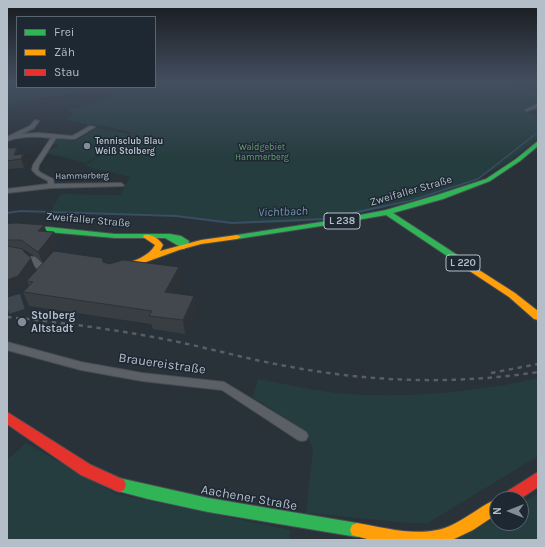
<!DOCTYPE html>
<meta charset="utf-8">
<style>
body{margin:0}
#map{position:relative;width:545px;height:547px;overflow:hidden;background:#293139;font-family:Karla,sans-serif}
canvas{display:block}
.frame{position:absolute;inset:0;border:8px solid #b4bec9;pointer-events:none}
.legend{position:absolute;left:16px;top:16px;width:140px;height:72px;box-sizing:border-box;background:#1d2833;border:1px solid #59646f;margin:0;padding:5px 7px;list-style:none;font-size:12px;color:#b4bec9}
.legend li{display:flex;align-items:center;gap:8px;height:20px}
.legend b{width:20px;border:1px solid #59646f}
.north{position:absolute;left:489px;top:491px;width:40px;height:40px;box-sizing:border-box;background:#1d2833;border:1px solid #59646f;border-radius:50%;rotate:270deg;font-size:11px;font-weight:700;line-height:16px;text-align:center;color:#b4bec9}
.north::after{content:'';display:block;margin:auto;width:14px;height:18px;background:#838d97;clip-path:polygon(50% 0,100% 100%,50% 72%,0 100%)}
</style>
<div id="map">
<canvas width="545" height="547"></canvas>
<div class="frame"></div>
<ul class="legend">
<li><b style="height:5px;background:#30b455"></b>Frei</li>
<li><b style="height:5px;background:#ff9f0a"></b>Zäh</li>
<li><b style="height:5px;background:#e5322d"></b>Stau</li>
</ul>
<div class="north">N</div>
</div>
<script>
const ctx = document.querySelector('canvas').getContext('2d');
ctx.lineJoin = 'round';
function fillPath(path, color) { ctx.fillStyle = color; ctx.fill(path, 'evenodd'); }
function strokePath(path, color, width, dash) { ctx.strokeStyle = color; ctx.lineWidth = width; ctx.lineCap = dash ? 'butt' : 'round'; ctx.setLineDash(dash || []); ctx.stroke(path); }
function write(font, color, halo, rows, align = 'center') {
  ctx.font = font + ' Karla,sans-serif'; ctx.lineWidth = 3; ctx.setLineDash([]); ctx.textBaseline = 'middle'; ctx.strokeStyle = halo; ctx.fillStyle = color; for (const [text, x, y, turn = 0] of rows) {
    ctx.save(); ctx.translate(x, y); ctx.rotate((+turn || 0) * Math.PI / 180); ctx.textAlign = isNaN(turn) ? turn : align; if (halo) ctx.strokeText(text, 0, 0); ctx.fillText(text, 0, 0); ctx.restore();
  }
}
fillPath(new Path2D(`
 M7,82H17V87H155V82H506L538,94V105L528,113L538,116V138L509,162L465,185L428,198L400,205L318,221L283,223L231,224L176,216L50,212L61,194L120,195L130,177L84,166L110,149L86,163L45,153L59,145L51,143L58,139L75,141L97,128L132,134L133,133L101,125L95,126L64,119L74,114L67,111L113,96L98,90L39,98L7,105Z
 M538,378V456L428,523H409L306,513L313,449L305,431L253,397L258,379C288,384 317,392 348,394C412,398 476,392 538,378Z
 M26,443L116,494L290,530L289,540H7V460Z
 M538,493V540H456L497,517V523H521V504Z`), '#263d3f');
strokePath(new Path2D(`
 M531,137L538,132`), '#374e64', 1);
strokePath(new Path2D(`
 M380,207L409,201L478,179L533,136`), '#374e64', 1.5);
strokePath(new Path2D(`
 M7,213L20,211L176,216L232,223L325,219L385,206`), '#374e64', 2);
strokePath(new Path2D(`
 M7,306L44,295`), '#3e464f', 16, [16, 8]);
const street = new Path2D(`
 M538,104V107L527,111L525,110Z
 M35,120L39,121L34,128L21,134L39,133L72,136L90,126L95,127L75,139L56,138L39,165L38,170L41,173L53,179L54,184L121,183L124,185L123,186L51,188L7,193V189L48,184V181L37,175L32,170L33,165L51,138C36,136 21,136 7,141V137L30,126Z
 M29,257H35L47,268L48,270L47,272H41L29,261L28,259Z
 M7,342L81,362L142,373L224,382L306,432L308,436L306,440L302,441L298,440L222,390L142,381L81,370L7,350Z`);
const fast = new Path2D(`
 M538,141V146L520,161L490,181L443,199L393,213L468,262L469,264L468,266H462L386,215L334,224L237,239L233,237L237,235L334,220L386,210L437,195L486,179L516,159Z
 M7,226L48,227L115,234H170L181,236L189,241L188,246L184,249L165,238H115L48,232L7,230Z
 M119,478L208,498L357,523L362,525L364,530L362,535L357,537L208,512L148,499L114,490L112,485L114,480Z`);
const slow = new Path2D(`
 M144,235C152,234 159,239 163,245L160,251L201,240L237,235L241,237L237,239L201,244L179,250L124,270H118L117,268L118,266C130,262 148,258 155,245L143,237Z
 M465,261L515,293L538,311V320L534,319L509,297L462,266L461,264Z
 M497,499V514L473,530L452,540H371L352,535L350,530L352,525L357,523C387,528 423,539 452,525C467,518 482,505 497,499Z`);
const jam = new Path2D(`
 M7,412L91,465L124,480L126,485L124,490L119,492L81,475L7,424Z
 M538,472V487L520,499H501L503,494Z`);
strokePath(street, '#484d53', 2);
strokePath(fast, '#484d53', 2);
strokePath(slow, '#484d53', 2);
strokePath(jam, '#484d53', 2);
fillPath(street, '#5a6066');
fillPath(fast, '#30b455');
fillPath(slow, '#ff9f0a');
fillPath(jam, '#e5322d');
strokePath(new Path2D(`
 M7,317C56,322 105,328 153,337C198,345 242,358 286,366C370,382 453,385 538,372
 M491,373L538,364`), '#585e64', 2.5, [4.5, 4.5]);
fillPath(new Path2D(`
 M7,148H17L19,154H23L27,162L24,168L7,169Z
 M7,224L44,225L47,232H54L58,242L42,261L25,250H23L24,253L35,268L22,286L7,292Z
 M102,258L104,263L109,264L179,267L181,280L174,293L194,296L196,310L185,334L153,329L151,324L29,306L23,292L29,286L27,281Z`), '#393e43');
fillPath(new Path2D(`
 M17,148L20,156L14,155Z
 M23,154L27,162L24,168L21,159Z
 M44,225L47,234L38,231Z
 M54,232L58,242L42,261L38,252Z
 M31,258L35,268L22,286L7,292V280Z
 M179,267L181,280L168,305L165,292Z
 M194,296L196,310L185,334L183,320Z`), '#2e3237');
const building = new Path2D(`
 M7,148H17L14,155L23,154L21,159L7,161Z
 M17,223L44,225L38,231L54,232L38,252L21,240H7V224Z
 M7,246L23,249L24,252L31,258L18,276L7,280Z
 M54,251L102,258L103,262L109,264L123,260L179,267L165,292L194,296L183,320L149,316L152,311L23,292L33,282L27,281Z`);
fillPath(building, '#42484e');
strokePath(building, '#2e3237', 1);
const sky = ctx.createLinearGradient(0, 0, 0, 158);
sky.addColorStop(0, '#171b1f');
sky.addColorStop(0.52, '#434e5f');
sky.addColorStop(1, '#434e5f00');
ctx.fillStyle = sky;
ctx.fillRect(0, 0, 545, 158);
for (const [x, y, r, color] of [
 [87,146,4,"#838d97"],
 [22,322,5,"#838d97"]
]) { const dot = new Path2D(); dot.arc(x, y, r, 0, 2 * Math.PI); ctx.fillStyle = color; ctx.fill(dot); strokePath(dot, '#1d2833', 1.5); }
write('bold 9px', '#b4bec9', '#1d2833', [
 ["Tennisclub Blau",95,141],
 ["Weiß Stolberg",95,151]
], 'left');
write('9px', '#6a9b71', '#1d2833', [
 ["Waldgebiet",262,147],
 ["Hammerberg",262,157]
]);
write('9px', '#b4bec9', '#1d2833', [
 ["Hammerberg",82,176,-1]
]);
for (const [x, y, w] of [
 [342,221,36],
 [463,263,34]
]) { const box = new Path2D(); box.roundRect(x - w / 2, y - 8, w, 16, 3); ctx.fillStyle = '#1d2833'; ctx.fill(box); strokePath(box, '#b4bec9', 1); }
write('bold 10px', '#b4bec9', null, [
 ["L 238",342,221],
 ["L 220",463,263]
]);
write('11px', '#b4bec9', '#1d2833', [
 ["Zweifaller Straße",411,191,-16],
 ["Zweifaller Straße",88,220,5]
]);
write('bold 11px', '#b4bec9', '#1d2833', [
 ["Stolberg",31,316],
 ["Altstadt",31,329]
], 'left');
write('italic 12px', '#7392ad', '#1d2833', [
 ["Vichtbach",283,212,-2]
]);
write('13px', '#b4bec9', '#1d2833', [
 ["Brauereistraße",162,364,8],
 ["Aachener Straße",249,498,10]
]);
</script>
